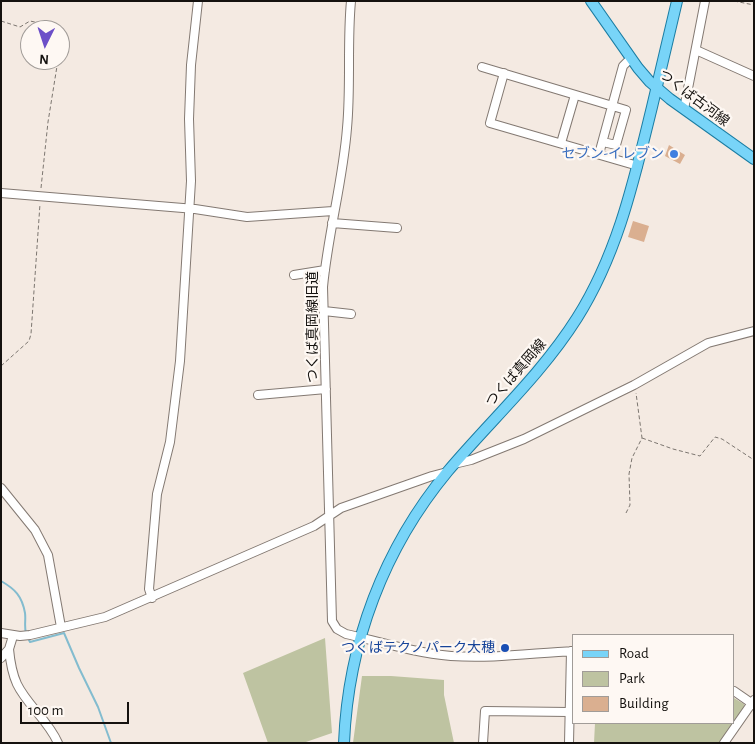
<!DOCTYPE html>
<meta charset="utf-8">
<style>
body{margin:0}
#map{position:relative;width:755px;height:744px;overflow:hidden;background:#f4eae2;font-family:"Alegreya Sans",sans-serif}
canvas{display:block}
.frame{position:absolute;inset:0;border:2px solid #15120f;pointer-events:none}
.legend{position:absolute;left:572px;top:634px;width:162px;height:90px;box-sizing:border-box;background:#fef8f3;border:1px solid #a19c98;margin:0;padding:6px 9px;list-style:none;font-size:15px;color:#15120f}
.legend li{display:flex;align-items:center;gap:10px;height:25px}
.legend b{width:25px;border:1px solid #a19c98}
.north{position:absolute;left:20px;top:20px;width:50px;height:50px;box-sizing:border-box;background:#fef8f3;border:1px solid #a19c98;border-radius:50%;rotate:184deg;font-size:14px;font-weight:700;line-height:20px;text-align:center;color:#15120f}
.north::after{content:'';display:block;margin:auto;width:18px;height:22px;background:#6c4fc8;clip-path:polygon(50% 0,100% 100%,50% 72%,0 100%)}
.scale{position:absolute;left:20px;top:702px;width:109px;height:22px;box-sizing:border-box;border:2px solid #15120f;border-top:0;padding-left:6px;font-size:15px;line-height:18px;white-space:nowrap;color:#15120f;-webkit-text-stroke:4px #fef8f3;paint-order:stroke}
</style>
<div id="map">
<canvas width="755" height="744"></canvas>
<div class="frame"></div>
<ul class="legend">
<li><b style="height:6px;background:#78d4f8"></b>Road</li>
<li><b style="height:14px;background:#bec3a1"></b>Park</li>
<li><b style="height:14px;background:#daaf90"></b>Building</li>
</ul>
<div class="north">N</div>
<div class="scale">100 m</div>
</div>
<script>
const ctx = document.querySelector('canvas').getContext('2d');
ctx.lineJoin = 'round';
function fillPath(path, color) { ctx.fillStyle = color; ctx.fill(path, 'evenodd'); }
function strokePath(path, color, width, dash) { ctx.strokeStyle = color; ctx.lineWidth = width; ctx.lineCap = dash ? 'butt' : 'round'; ctx.setLineDash(dash || []); ctx.stroke(path); }
function write(font, color, halo, rows, align = 'center') {
  ctx.font = font + ' "Alegreya Sans","Noto Sans JP",sans-serif'; ctx.lineWidth = 4.5; ctx.setLineDash([]); ctx.textBaseline = 'middle'; ctx.strokeStyle = halo; ctx.fillStyle = color; for (const [text, x, y, turn = 0] of rows) {
    ctx.save(); ctx.translate(x, y); ctx.rotate((+turn || 0) * Math.PI / 180); ctx.textAlign = isNaN(turn) ? turn : align; if (halo) ctx.strokeText(text, 0, 0); ctx.fillText(text, 0, 0); ctx.restore();
  }
}
fillPath(new Path2D(`
 M325,638L332,733L303,743H268L243,673Z
 M362,676H391L444,680V695L454,743H353Z
 M734,698L744,704V708L720,743H594L595,723H734Z`), '#bec3a1');
strokePath(new Path2D(`
 M1,581C15,589 22,596 25,613C26,620 24,626 26,633
 M28,638L30,642L64,633L79,668L98,707L111,743`), '#83bccf', 2);
fillPath(new Path2D(`
 M669,145L685,155L680,164L665,156Z
 M633,221L649,226L644,242L628,237Z`), '#daaf90');
const minor = new Path2D(`
 M351,1C347,43 351,86 347,128C343,181 328,233 323,287L332,621L337,629L346,634C380,642 416,653 451,656C492,659 533,653 574,651
 M696,50L754,76
 M482,67L626,110L616,145L603,142
 M504,73L490,123L638,166
 M684,109L705,1
 M561,143L575,95
 M599,154L623,66L631,58
 M1,193L195,209L247,217L333,211
 M332,223L397,228
 M294,275L325,270
 M324,311L351,314
 M258,395L326,389
 M454,464L471,460L524,439L634,385L708,343L754,331
 M1,488L35,530L48,555L61,627
 M152,598L149,589L157,494L170,442L180,361L191,181L189,119L191,65L198,1
 M1,633L20,636L30,635L105,617L314,526L341,508L432,476L447,472
 M9,649C10,660 12,673 17,684C27,705 48,720 58,743
 M1,658L9,649L13,636
 M734,691L754,705
 M483,743L485,711L569,712
 M569,743L571,651
 M724,743L754,700`);
const major = new Path2D(`
 M591,1L638,68L650,82L670,99L754,159
 M344,743C348,643 384,548 448,471C491,420 541,375 577,318C618,253 634,180 652,107C660,72 669,36 677,1`);
strokePath(minor, '#837972', 10);
strokePath(major, '#1b7da3', 12);
strokePath(new Path2D(`
 M734,1L754,5
 M1,21L20,27L30,21L44,24L53,30
 M60,44V48
 M41,188L48,122L58,60
 M1,366L29,341L31,334L40,204
 M642,438L673,449L700,456L715,437L722,439L754,460
 M626,513L630,505L629,474L632,458L642,438L636,393`), '#7b756f', 1, [4, 2.5]);
strokePath(minor, '#fff', 8);
strokePath(major, '#78d4f8', 10);
for (const [x, y, r, color] of [
 [674,154,5,"#3f7fe0"],
 [505,648,5,"#1a4fb4"]
]) { const dot = new Path2D(); dot.arc(x, y, r, 0, 2 * Math.PI); ctx.fillStyle = color; ctx.fill(dot); strokePath(dot, '#fef8f3', 2); }
write('14px', '#15120f', '#fef8f3', [
 ["つくば古河線",694,98,37],
 ["つくば真岡線旧道",313,327,-90],
 ["つくば真岡線",516,373,-49]
]);
write('14px', '#366cbe', '#fef8f3', [
 ["セブン-イレブン",664,154]
], 'right');
write('14px', '#164399', '#fef8f3', [
 ["つくばテクノパーク大穂",495,648]
], 'right');
</script>
